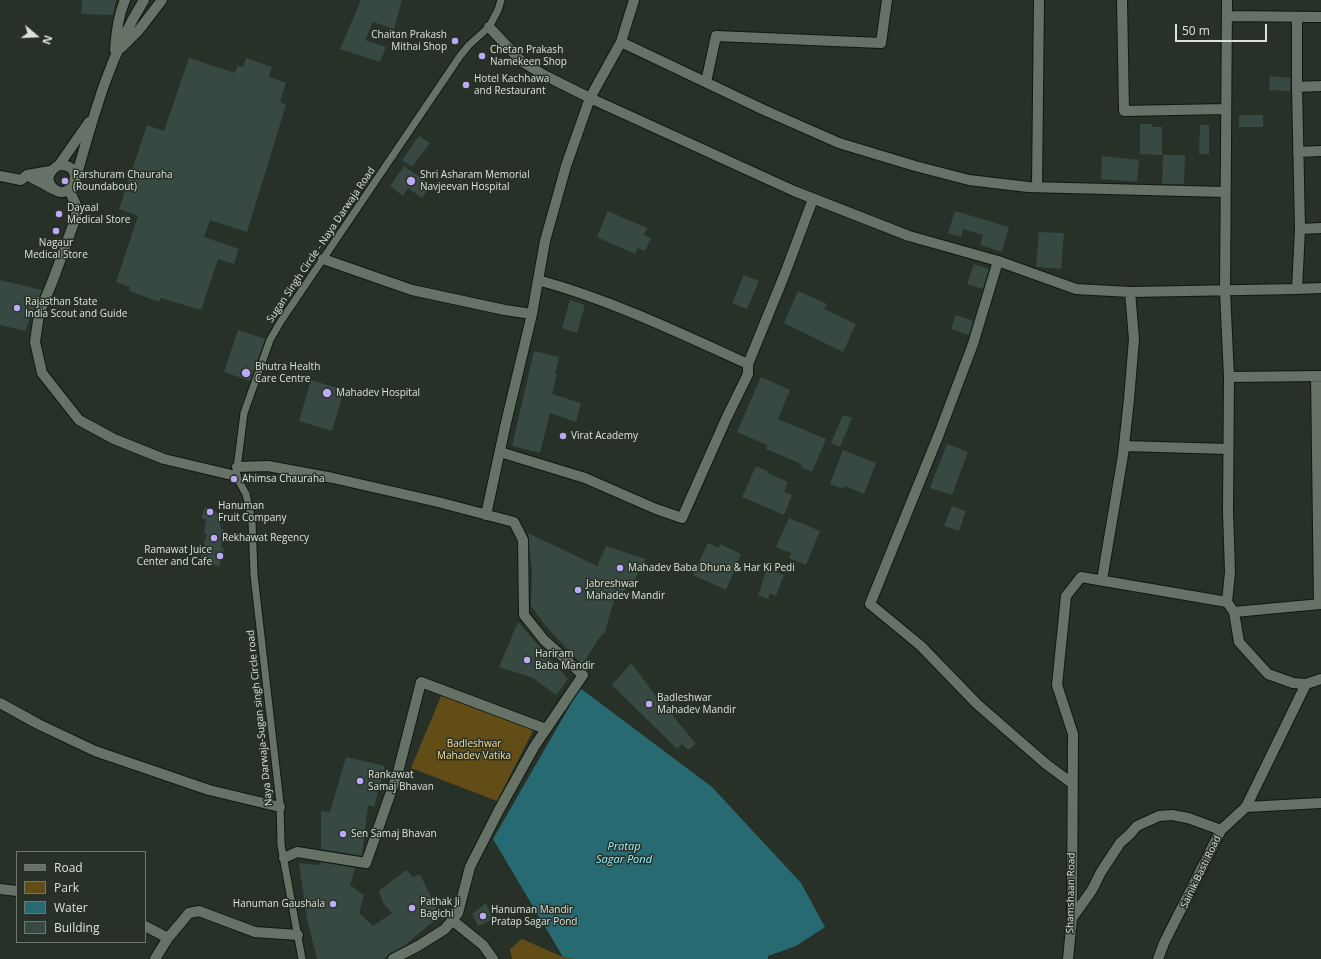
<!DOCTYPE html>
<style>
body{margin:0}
#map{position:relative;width:1321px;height:959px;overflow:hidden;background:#273127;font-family:"Open Sans",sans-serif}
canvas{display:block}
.legend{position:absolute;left:16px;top:851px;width:130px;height:92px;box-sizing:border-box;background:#273127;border:1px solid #6f776f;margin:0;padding:5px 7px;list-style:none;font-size:12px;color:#dbe1db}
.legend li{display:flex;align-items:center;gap:8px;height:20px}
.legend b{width:20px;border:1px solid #6f776f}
.north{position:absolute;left:16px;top:16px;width:40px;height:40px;-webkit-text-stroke:3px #273127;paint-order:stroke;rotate:109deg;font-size:11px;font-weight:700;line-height:16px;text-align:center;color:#dbe1db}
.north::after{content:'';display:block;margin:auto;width:14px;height:18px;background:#dbe1db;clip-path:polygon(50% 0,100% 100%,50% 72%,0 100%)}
.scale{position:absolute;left:1175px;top:24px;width:92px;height:18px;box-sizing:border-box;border:2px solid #dbe1db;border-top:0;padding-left:5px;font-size:12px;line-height:14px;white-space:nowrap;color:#dbe1db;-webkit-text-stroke:3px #273127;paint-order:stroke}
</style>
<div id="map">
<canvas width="1321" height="959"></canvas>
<ul class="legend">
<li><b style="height:5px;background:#677267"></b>Road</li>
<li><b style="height:11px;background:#634d17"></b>Park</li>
<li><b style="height:11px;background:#276a72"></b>Water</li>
<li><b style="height:11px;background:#384843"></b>Building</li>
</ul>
<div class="north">N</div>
<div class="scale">50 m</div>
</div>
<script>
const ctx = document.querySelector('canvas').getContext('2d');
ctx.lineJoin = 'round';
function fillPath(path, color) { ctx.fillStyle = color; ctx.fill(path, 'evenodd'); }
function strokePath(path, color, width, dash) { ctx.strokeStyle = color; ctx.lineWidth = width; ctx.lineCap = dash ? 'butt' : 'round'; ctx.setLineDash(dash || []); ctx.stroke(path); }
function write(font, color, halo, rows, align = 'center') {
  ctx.font = font + ' "Open Sans",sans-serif'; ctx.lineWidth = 3; ctx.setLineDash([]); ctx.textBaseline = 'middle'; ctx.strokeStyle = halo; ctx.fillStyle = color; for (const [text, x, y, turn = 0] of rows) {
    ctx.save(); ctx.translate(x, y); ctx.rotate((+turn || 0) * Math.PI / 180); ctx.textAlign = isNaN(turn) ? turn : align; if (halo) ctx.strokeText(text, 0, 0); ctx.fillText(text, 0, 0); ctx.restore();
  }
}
fillPath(new Path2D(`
 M442,694L534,729L497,801L411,768Z
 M522,939L563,957L574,959H512L510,949Z`), '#634d17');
fillPath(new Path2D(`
 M580,688L712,787L801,883L825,927L796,946L768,956V959H574L563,957L493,839Z`), '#276a72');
fillPath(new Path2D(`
 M82,0H116L113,15L81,14Z
 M361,0H402L394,29L373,22L365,40L386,47L380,62L340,49Z
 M189,58L235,73L238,65L243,67L246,58L272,67L269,77L286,83L280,102L286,105L247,232L210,220L204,237L239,249L234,264L218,259L201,310L161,298L159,302L129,291L130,287L116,282L138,216L119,209L147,125L164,131Z
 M1270,76L1290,78V91L1269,90Z
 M1239,115H1263V127H1239Z
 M1140,124H1152V127H1162V155L1140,154Z
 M1200,125H1209V154H1199Z
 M419,136L430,143L412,167L402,160Z
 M1163,155H1185L1184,184H1162Z
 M1102,156L1139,160L1137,182L1101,179Z
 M404,166L431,185L422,198L408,188L403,196L390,186Z
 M608,211L647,228L644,235L651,238L645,251L638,248L635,254L597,237Z
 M955,211L1009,227L1002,252L980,245L983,235L963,229L961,237L948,233Z
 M1039,232L1064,233L1061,269L1036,267Z
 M974,264L989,269L983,289L967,284Z
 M744,275L759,281L747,309L732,303Z
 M0,280L42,290L25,331L0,325Z
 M798,291L827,304L824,309L856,324L843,352L784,323Z
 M570,300L585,305L577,333L562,328Z
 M956,315L973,321L969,335L951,329Z
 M238,330L265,339L250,381L224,372Z
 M534,351L559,357L555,374H557L552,394L581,403L576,422L550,413L540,453L512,446Z
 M761,377L790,390L778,419L826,439L812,472L801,467L802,465L795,461L766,449L767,445L737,432Z
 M311,380L344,390L332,431L299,421Z
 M843,415L852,418L840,447L831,443Z
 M947,444L968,452L952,495L930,488Z
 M843,450L876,463L864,494L845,486L843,489L830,484Z
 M756,466L769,472L768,473L788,482L784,492L792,495L784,515L742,497Z
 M952,506L966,511L959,531L944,526Z
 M205,507L213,509L219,515L221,529L224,530L220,540L222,541L221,547L224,549L219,567L200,559L205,545L204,543L207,535L204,533L206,520L201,518Z
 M789,518L820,531L806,565L789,558L791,553L776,547Z
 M528,533L597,566L606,546L646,559L634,581L614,600L605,632L599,638L582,665L545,625L531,606L532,572Z
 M708,543L719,548L720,544L741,554L726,590L693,575Z
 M767,569L784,575L776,596L770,593L768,599L758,595Z
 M518,622L568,679L556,695L533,678L499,667Z
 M631,663L656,696L659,695L674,711L673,716L696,744L688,750L682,744L677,749L612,685Z
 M346,757L385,766L374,807L368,805L362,856L321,849V811L330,812Z
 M321,862L355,868L350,885L364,895L359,913L373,926L392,913L383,903L379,891L406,870L413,877L420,874L440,916L404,946L390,953L384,959H317L307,919L299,863L321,865Z
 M486,903L493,919L478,926L472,914Z`), '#384843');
const lane = new Path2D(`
 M302,959L281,845L280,803L254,575L252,521L246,494L236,476L244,413L270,340L281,321L460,56L469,45L489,27L498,10L501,0`);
const street = new Path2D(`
 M1122,0L1124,111L1226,109
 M1227,0L1225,291L1229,377L1228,512L1230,572L1227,602L1234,612L1239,642L1268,674L1293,683L1306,684L1321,679
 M1227,16L1321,17
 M489,27L522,62L548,77L590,98L794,191L909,236L998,261L1076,289L1130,292L1297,289L1321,288
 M621,42L764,110L839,143L915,166L969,180L1028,187L1225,192
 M706,82L716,36L881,43L887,0
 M1297,87L1321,86
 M1298,152L1321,151
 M1037,187L1039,0
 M69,190L77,207L76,217L53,280L39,314L35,342L42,373L79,420L114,439L164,459L236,476
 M1300,229L1321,228
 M323,259L412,290L505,310L532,314L505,427L486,515
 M998,261L973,344L939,434L870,604L921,646L977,704L1046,764L1073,784
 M1297,289L1300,229L1297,87V17
 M532,314L545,241L566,166L590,98L621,42L634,0
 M748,364L784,276L813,199
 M1316,376L1319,604
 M1229,377L1321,376
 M1124,446L1228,449
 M500,452L585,478L656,509L682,518L726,419L748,374V364C680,333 611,300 538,280
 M237,467L268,466L333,478L438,502L514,522L523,540L524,615L544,640L583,675L534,747L499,810L470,867L458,913L445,929L418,946L393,959
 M1102,580L1123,455L1129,399L1134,339L1130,292
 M1234,612L1321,604
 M0,703L38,724L95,751L209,790L280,807
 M1246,807L1321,803
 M284,858L297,852L366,863L398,772L421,682L546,729
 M0,889L17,891
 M1072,918L1092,890L1101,872L1120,843L1130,834L1137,826L1159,816L1172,815L1188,818L1221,830
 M452,920L483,945L493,959
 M145,926L168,938
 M155,959L168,938L189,913L199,911L255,932L298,935
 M1068,959L1072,918L1073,734L1057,685L1066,596L1081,577L1227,602
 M1158,959L1164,943L1221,830L1246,807L1306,684`);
const secondary = new Path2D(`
 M121,48L139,30L162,0
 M115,50C116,33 118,16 125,0
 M59,165C89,164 70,205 53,188C44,180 50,170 59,165L89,122
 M27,175L53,189
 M0,176L21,180L27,175L50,171
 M75,181C93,118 109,56 144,0`);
strokePath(lane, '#101810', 9);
strokePath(street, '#101810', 12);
strokePath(secondary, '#101810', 12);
strokePath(lane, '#677267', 7);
strokePath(street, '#677267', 10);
strokePath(secondary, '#677267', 10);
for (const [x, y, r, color] of [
 [455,41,4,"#bca9f5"],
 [482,56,4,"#bca9f5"],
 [466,85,4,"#bca9f5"],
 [65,181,4,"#bca9f5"],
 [411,181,5,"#bca9f5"],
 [59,214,4,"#bca9f5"],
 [56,231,4,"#bca9f5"],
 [17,308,4,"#bca9f5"],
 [246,373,5,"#bca9f5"],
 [327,393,5,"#bca9f5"],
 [563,436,4,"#bca9f5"],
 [234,479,4,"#bca9f5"],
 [210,512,4,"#bca9f5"],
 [214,538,4,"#bca9f5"],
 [220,556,4,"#bca9f5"],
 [620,568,4,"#bca9f5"],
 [578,590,4,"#bca9f5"],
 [527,660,4,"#bca9f5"],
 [649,704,4,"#bca9f5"],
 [360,781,4,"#bca9f5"],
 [343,834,4,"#bca9f5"],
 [333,904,4,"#bca9f5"],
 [412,908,4,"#bca9f5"],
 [483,916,4,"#bca9f5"]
]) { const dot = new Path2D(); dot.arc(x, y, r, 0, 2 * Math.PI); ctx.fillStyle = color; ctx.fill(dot); strokePath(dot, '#273127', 1.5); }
write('10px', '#dbe1db', '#273127', [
 ["Chaitan Prakash",447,35,"right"],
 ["Mithai Shop",447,47,"right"],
 ["Chetan Prakash",490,50],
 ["Namekeen Shop",490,62],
 ["Hotel Kachhawa",474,79],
 ["and Restaurant",474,91],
 ["Parshuram Chauraha",73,175],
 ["(Roundabout)",73,187],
 ["Shri Asharam Memorial",420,175],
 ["Navjeevan Hospital",420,187],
 ["Dayaal",67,208],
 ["Medical Store",67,220],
 ["Nagaur",56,243,"center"],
 ["Medical Store",56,255,"center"],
 ["Rajasthan State",25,302],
 ["India Scout and Guide",25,314],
 ["Bhutra Health",255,367],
 ["Care Centre",255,379],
 ["Mahadev Hospital",336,393],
 ["Virat Academy",571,436],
 ["Ahimsa Chauraha",242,479],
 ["Hanuman",218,506],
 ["Fruit Company",218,518],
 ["Rekhawat Regency",222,538],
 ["Ramawat Juice",212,550,"right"],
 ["Center and Cafe",212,562,"right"],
 ["Mahadev Baba Dhuna & Har Ki Pedi",628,568],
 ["Jabreshwar",586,584],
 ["Mahadev Mandir",586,596],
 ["Hariram",535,654],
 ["Baba Mandir",535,666],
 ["Badleshwar",657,698],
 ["Mahadev Mandir",657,710],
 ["Rankawat",368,775],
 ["Samaj Bhavan",368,787],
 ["Sen Samaj Bhavan",351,834],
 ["Pathak Ji",420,902],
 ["Bagichi",420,914],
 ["Hanuman Gaushala",325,904,"right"],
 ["Hanuman Mandir",491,910],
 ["Pratap Sagar Pond",491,922]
], 'left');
write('10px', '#dbe1db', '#273127', [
 ["Sugan Singh Circle - Naya Darwaja Road",321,245,-56],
 ["Naya Darwaja-Sugan singh Circle road",260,718,-96],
 ["Sainik Basti Road",1201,872,-64],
 ["Shamshaan Road",1071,893,-89]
]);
write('10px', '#fcde9b', '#273127', [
 ["Badleshwar",474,744],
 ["Mahadev Vatika",474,756]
]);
write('italic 11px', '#95f3ff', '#273127', [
 ["Pratap",624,847],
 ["Sagar Pond",624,860]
]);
</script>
